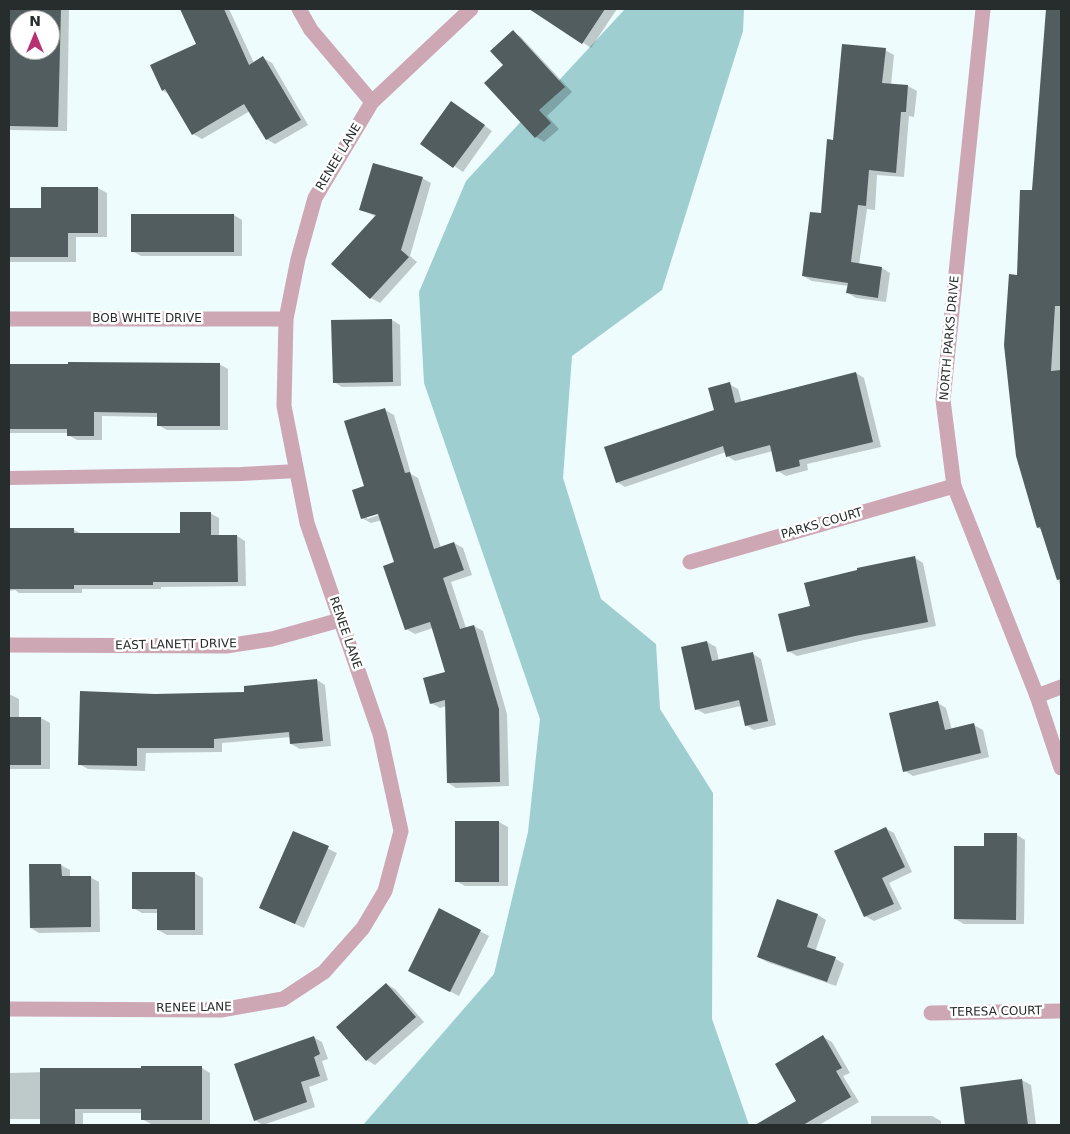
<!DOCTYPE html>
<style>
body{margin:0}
#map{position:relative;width:1070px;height:1134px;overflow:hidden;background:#eefcfd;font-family:"DejaVu Sans",sans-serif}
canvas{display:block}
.frame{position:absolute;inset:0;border:10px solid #272c2c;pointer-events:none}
.north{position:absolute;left:10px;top:10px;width:50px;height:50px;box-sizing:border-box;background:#fff;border:1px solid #a9abab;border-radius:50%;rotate:0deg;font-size:14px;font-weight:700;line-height:20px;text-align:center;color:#272c2c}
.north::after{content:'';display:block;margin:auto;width:18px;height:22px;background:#b83273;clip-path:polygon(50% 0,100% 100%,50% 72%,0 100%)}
</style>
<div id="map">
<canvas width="1070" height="1134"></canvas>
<div class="frame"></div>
<div class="north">N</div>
</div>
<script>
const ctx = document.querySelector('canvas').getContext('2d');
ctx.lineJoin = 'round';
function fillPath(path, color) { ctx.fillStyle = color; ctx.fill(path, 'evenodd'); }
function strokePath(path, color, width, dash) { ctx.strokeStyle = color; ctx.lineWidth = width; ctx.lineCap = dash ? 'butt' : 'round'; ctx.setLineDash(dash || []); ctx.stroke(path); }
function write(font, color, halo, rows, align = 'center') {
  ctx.font = font + ' "DejaVu Sans",sans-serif'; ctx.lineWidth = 5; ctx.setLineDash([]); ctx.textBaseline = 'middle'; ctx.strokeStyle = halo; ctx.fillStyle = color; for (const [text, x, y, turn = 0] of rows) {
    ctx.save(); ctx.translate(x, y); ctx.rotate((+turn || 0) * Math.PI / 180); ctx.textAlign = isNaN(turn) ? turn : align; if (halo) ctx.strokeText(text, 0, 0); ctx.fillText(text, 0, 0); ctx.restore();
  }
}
fillPath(new Path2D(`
 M625,9H744L743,31L662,290L572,356L563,478L601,599L656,644L660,709L713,793L712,1019L749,1125H363L494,974L528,832L540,719L424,383L419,292L466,181Z`), '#9fced1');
fillPath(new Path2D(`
 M9,9H69L67,131L9,130ZM20,20H50V50H20Z
 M181,9H229L254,63L263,58L272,63L308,125L275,144L266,139L250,111L202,139L193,134L170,95L162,90L198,45Z
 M533,9H617L591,48Z
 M1047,9H1061V349L1060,371H1061V588L1042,530L1038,528L1018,276L1033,192Z
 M513,32L521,37L572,92L547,116L559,129L544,142L536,137L505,65Z
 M885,50L894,55L891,85L908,86L917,91L914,117L909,116L904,177L877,175L875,210L867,209L859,265L882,268L890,273L886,302L856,298L848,293L849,286L812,281L803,276L822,215L834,141Z
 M460,108L492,131L463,172L421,143Z
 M422,178L431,183L410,256L417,262L380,303L371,298L333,264L377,217L361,210Z
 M42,188H98L107,193V237H76V262H9V209H42Z
 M234,215L242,220V256H141L132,251Z
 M392,320L400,325L401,386L342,387L334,382Z
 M219,364L228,369V430H167L158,425V417L102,416V440H77L68,435V433H9V365Z
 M856,373L864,378L881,447L807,464L808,470L786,476L778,471L773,451L735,461L727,456L726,452L625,487L617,482L715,411L729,384L738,389L742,403Z
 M385,410L394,415L411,474L418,478L441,548L454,543L463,548L472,575L451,582L466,628L474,626L483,631L507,714L509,786L456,788L448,783L446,706L440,708L431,703L446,673L433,628L415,634L406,629L396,563L382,520L371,523L362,518L365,487ZM384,510L385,513L367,519V516Z
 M210,513L219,518V536H237L245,541L246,586L161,587V589H82V593H19L15,590L9,591V539L74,530L82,534H182Z
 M915,558L923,563L936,626L864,640L797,656L788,651L812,607Z
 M707,642L716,647L719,661L753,654L761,659L776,725L754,730L746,725L741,706L705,714L696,709Z
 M317,680L325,685L331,746L300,749L291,744V737L222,743V752L146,753L145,771L88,769L79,764L155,695L246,693Z
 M9,694L19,699V718H41L50,723V769H9Z
 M938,703L946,708L952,730L974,725L983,730L989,757L913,776L905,771Z
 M499,822L508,827V886H465L456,881Z
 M885,828L894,833L912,872L889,883L902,909L874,921L865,916Z
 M293,832L337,853L304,928L260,908Z
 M1017,835L1025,840L1024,924H964L955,919L985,847Z
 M61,865L70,870V877H90L99,882L100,932L39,933L31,928L30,866Z
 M194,873L203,878V935H167L158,930V913H142L133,908Z
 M778,901L818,915L826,920L815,952L836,959L844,964L836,986L767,962L758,957Z
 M440,910L489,936L459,996L418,975Z
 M386,984L395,989L424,1022L375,1065L367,1060Z
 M313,1037L322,1042L328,1059L322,1061L328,1080L309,1087L315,1107L263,1125L255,1120Z
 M823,1037L832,1042L850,1073L843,1076L859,1102L819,1125H784L777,1113L798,1101Z
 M202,1068L210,1073V1124H151L142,1119V1113H83V1125H41V1119H9V1073Z
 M1022,1080L1031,1085L1036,1125H966L962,1088Z
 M871,1116H932L941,1121V1125H871Z`), '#0003');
fillPath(new Path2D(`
 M9,9H61L58,127L9,126ZM20,20H50V50H20Z
 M180,9H224L249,65L263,56L301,120L266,140L244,104L192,135L165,89L162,91L150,65L196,44Z
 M529,9H605L582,44Z
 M1046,9H1061V306H1055L1051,371L1061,370V579L1057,580L1040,527L1037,528L1016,456L1004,345L1009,274L1017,275L1020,190H1032Z
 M513,30L565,87L539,110L551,123L535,138L484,83L503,65L490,51Z
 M842,44L886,48L882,83L908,85L906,112H901L896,173L869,170L866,206L858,205L851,262L882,267L878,298L846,293L848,283L802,276L810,212L821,213L827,139L833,140Z
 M451,101L485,125L453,168L420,144Z
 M373,163L423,177L401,250L409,257L370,299L331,264L376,215L359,210Z
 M41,187H98V233H68V257H9V208H41Z
 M131,214H234V252H131Z
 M392,319L393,382L333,383L331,320Z
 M68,362L220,363V426H157V413L94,412V436H67V429H9V364H68Z
 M856,372L873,442L799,460L800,466L776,472L770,445L726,457L723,446L616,483L604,447L714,410L708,388L730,382L735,403Z
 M385,408L405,473L410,472L434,549L454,542L464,570L443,578L460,629L474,625L499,709L500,782L447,783L445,700L430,704L423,678L445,672L430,622L405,630L383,566L394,562L378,514L361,519L352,490L364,486L344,421Z
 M180,512H211V535H237L238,582H153V585H74V589H9V528H74V533H180Z
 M915,556L928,622L855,636L787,652L778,614L810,606L804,583L857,570V568Z
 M707,641L712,661L753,652L768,721L745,726L739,700L695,710L681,647Z
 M317,679L323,741L290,744L289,732L214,739V748H137V766L78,765L80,691L155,694L244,692V686Z
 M938,701L945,730L974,723L981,753L903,772L889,713Z
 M9,717H41V765H9Z
 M455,821H499V882H455Z
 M886,827L905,867L882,878L894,904L864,917L834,851Z
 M293,831L329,846L295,924L259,908Z
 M984,833H1017L1016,920L954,919V846H984Z
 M29,864H61L62,876H91V927L30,928Z
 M132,872H195V930H157V909H132Z
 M777,899L818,914L807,947L836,957L827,982L757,957Z
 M439,908L481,930L450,992L408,971Z
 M386,983L416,1017L366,1061L336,1027Z
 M823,1035L842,1068L836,1071L851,1097L803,1125H755L796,1101L775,1064Z
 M314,1036L320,1054L314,1057L320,1076L301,1082L307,1102L254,1121L234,1064Z
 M141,1066H202V1120H141V1109H75V1125H40V1068H141Z
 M1022,1079L1028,1125H965L960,1087Z`), '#515d5e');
strokePath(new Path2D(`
 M9,478L241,474L297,471`), '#cea7b5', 14);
strokePath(new Path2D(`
 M299,9L311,30L372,102
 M9,319H286
 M690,562L954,486
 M9,645L226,646L272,639L340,620
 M1037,696L1061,687
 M9,1009L221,1010L283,999L324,972L363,928L385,891L401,831L380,734L307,523L284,406L286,319L298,259L315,198L372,102L471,9
 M931,1013L1061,1011`), '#cea7b5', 15);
strokePath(new Path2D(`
 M983,9L943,400L954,486L1037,696L1061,768`), '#cea7b5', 15);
write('12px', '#272c2c', '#fff', [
 ["RENEE LANE",339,157,-59],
 ["BOB WHITE DRIVE",147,319],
 ["NORTH PARKS DRIVE",950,338,-85],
 ["PARKS COURT",822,524,-16],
 ["RENEE LANE",345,633,71],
 ["EAST LANETT DRIVE",176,645,-1],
 ["RENEE LANE",194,1008,-1],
 ["TERESA COURT",996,1012,-1]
]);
</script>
